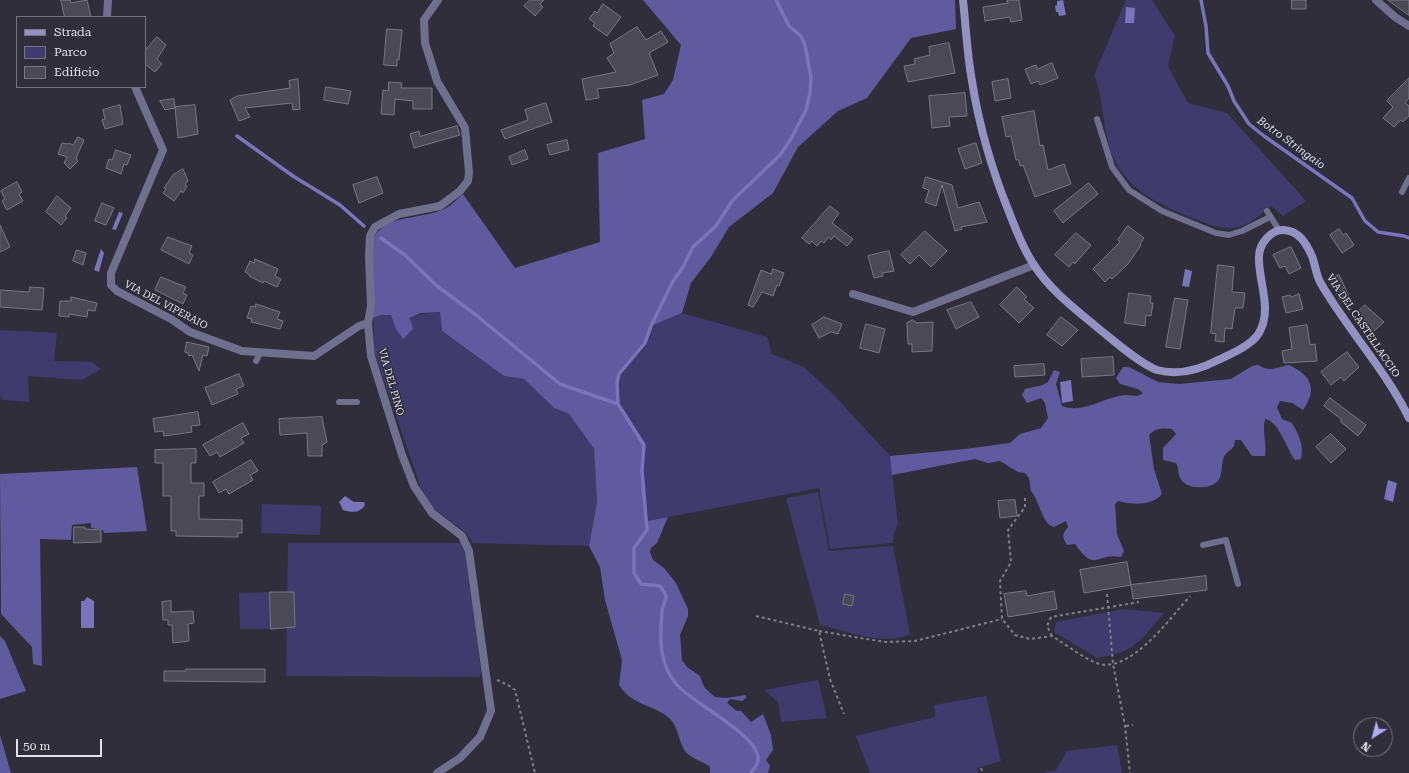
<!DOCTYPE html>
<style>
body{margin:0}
#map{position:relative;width:1409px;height:773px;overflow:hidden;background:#2f2e3a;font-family:"Roboto Serif",serif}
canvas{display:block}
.legend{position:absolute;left:16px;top:16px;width:130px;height:72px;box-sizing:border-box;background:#2f2e3a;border:1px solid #777680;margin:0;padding:5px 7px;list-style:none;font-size:12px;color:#e3e2ea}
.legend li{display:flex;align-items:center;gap:8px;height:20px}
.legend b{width:20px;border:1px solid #777680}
.north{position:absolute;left:1353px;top:717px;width:40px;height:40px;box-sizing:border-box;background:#2f2e3a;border:1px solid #777680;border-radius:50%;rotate:216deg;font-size:11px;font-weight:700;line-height:16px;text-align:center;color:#e3e2ea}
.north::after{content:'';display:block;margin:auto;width:14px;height:18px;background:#b3adf9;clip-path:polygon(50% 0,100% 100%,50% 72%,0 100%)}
.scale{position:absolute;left:16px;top:739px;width:86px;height:18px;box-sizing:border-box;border:2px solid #e3e2ea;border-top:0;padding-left:5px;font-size:12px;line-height:14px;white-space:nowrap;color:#e3e2ea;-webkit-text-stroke:3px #2f2e3a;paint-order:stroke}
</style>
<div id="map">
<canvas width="1409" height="773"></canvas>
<ul class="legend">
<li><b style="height:5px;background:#9592c3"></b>Strada</li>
<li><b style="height:11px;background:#403a6d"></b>Parco</li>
<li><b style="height:11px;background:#4a4955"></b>Edificio</li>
</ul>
<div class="north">N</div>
<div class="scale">50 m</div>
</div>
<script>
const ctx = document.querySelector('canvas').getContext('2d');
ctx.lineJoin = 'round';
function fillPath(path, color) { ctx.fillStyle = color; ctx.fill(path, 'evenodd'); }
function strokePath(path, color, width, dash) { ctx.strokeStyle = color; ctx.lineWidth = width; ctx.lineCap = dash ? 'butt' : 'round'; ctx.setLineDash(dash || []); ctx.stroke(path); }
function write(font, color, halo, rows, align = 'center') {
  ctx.font = font + ' "Roboto Serif",serif'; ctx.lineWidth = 3; ctx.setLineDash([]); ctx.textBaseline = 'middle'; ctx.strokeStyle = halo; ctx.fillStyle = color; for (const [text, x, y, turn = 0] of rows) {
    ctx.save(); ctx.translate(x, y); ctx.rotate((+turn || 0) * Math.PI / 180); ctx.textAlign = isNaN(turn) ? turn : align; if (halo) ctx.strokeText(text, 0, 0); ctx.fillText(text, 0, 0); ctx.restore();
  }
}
fillPath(new Path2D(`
 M1126,0H1152L1175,36L1168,66L1188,103L1227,113L1306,201L1283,216L1271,206C1262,213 1250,225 1238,227C1225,231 1212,225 1200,221C1169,209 1132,194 1116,163C1101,136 1106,103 1094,75Z
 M440,312L442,331L504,376L524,379L554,408L569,414L594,449L597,502L589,546L473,543L465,532L430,506L420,486L375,354L373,318L381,315H391L396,329C414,316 418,313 440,312Z
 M682,313L767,337L772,354L804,367L834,395L890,456L898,524L894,534L893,543L830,549L819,488L648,521L642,471L644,445L618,404L617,383L619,374L645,343L651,326Z
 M0,330L57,333L54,361L92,362L101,369L82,380L28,376L29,402L3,400L0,396Z
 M818,492L829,551L893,546L910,634C883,647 847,631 820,625L786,498Z
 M262,504L321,506L320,535L261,533Z
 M288,543H461L465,549L481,671L480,677L286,676Z
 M270,592L271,629H240L239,593Z
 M1124,609L1164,613C1140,641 1136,652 1097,658L1054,632L1056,622Z
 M818,680L827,718L781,722L778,702L764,690Z
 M986,696L1001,761L977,768L978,773H870L856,736L935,717L934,705Z
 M1117,745L1122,773H1043L1056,770L1067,751Z`), '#403a6d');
fillPath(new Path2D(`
 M643,0H955L956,29L911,38L867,98L838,111L798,147L773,193L729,227L711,257L691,283L682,313L651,326L645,343L619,374L617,383L618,404L644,445L642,471L646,528L648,521L668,517L657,543L651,548L650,552L653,560L664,568L676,583L688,609V616L680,635L682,660L687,667L700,676L704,687L715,697L726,698L746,695V698L742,701L730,699L727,703L737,711H741L751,722L763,714L771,735L773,750L766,760L770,766L768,773H710V767C703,761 692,759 686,752C679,744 679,730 672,721C657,704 634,708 619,685L622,660L605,600L600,567L589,546L597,502L594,449L569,414L554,408L524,379L504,376L442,331L440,312L421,313L410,318L413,329L403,339L396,329L391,315H381L373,318L372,241C385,212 422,221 446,208C452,205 457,199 463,194L515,268L600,242L598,153L645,139L642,100L664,94L673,80L681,45Z
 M1258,365C1272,373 1276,367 1289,365C1311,375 1318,389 1303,410L1292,403L1280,401L1277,407L1282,419L1292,423C1299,435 1304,445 1301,459L1295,460C1286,448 1279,421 1265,419C1262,432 1267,443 1265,456H1252L1241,440H1235L1234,446C1232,449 1227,452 1225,455C1218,467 1228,485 1203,487C1194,488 1182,486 1179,475C1178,471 1179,468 1176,463L1163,460V448L1176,434L1172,429C1162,428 1156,428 1149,435L1154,469L1162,494C1152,506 1132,505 1118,501L1115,504L1117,534L1124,551L1121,557C1096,552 1096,574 1075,544L1067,545C1062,537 1062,534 1068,527L1066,521L1054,527L1048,524L1044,518L1035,497L1031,491L1029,478L1025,473L1018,472L1000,461L988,463L975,459L892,475L890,456L965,449L1010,443L1020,434L1041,428L1048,418L1045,403L1041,398L1027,403L1022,395L1025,389L1043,385L1048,382L1054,370L1060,372L1056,384L1062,406C1084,414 1104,397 1125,395C1129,395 1134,396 1138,396L1143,393L1138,389L1120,384L1116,378L1123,367H1129L1158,382L1179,384L1231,379L1252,366Z
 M137,467L147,531L104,533L103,530L91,528V523L72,525L71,540L40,539L42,666L33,664L32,647L1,614L0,474Z
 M0,636L5,641L26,691L0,699Z
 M0,735L11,773H0Z`), '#625a9e');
fillPath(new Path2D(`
 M1063,0L1066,15L1059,16L1058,12H1056L1055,6L1057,5V1Z
 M1126,7L1135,8L1134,23H1125Z
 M119,212L123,213L116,230L112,229Z
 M101,249L104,253L99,272L94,270Z
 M1185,269L1192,271L1189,287L1182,286Z
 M1071,380L1073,401L1062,403L1060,382Z
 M1388,480L1397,483L1393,502L1384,499Z
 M345,496L354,502H364L365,505C360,513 352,513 343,510L339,502Z
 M87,597L94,601V628H81V601H84Z`), '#7b74bb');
strokePath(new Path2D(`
 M1201,0L1206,26L1208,53L1228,86L1234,101L1249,124L1264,136L1352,198L1365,221L1378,232L1404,236L1409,238
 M237,136L293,176L340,205L364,226
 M381,238L405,255L437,286L476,315L560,384L618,404
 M751,773C753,769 758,765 758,760C761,736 692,703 677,685C658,663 660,638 662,610C663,606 666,600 666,596C665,592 662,589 660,586L641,584L634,573V548L647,530L642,471L644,445L618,404L617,383L619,374L645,343L651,326L672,283L683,267L693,247L716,226L732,201L780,155L791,139L806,110L810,93L811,78L805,45L801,36L789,26L776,0`), '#7b74bb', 3.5);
const building = new Path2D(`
 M61,0H70L71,3L87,0L91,17H65Z
 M530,0H544L540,4L543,7L535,16L524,6Z
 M1007,0H1019L1022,20L1011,22L1010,17L985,21L983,7L1008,3Z
 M1292,0H1306V9H1292Z
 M1388,0H1409V15Z
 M603,4L621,17L607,36L593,26L595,23L589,19L595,11L597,13Z
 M637,27L646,40L661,31L668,42L649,53L658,75L630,85L597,89L599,98L586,100L582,79L616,72L607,58L614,53L610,44Z
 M387,29L402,30L399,60L397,59V66L384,65Z
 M157,37L166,45L157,59L162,64L155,72L145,64V51Z
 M949,43L955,73L908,82L904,66L915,64L914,59L930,55L929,47Z
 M1052,63L1058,78L1040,85L1038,81L1031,84L1025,69L1036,65L1037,69Z
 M1409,78V98L1405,103L1409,106V116L1403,122L1401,120L1394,127L1383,118L1393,107L1387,101Z
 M298,79L300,109L293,110L292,103L245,108L250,117L239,121L230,100L237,96L290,88L289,81Z
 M1008,79L1011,98L995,101L992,82Z
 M389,82L402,83L401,88H432V109H413V101L395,99L394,115L381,114L383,90L388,91Z
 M326,87L351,91L348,104L324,100Z
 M965,93L967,116L949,117L950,126L932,128L929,96Z
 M174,99L175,108L165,110L160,101Z
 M546,103L552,122L505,139L501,130L528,120L525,110Z
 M120,105L123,124L105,129L102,120L105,119L103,110Z
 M195,105L198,134L178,138L175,107Z
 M1034,111L1040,146L1043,145L1048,170L1064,164L1071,184L1035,197L1023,165L1020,166L1019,160H1016L1011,136L1006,137L1002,117Z
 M457,126L460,135L414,148L410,134L419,131L420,136Z
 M78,137L84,140L76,158L78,161L70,169L64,163L67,157L58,154L62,143L68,144L69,143L73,145Z
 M567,140L569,150L550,155L547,145Z
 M976,143L982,163L965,169L958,149Z
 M116,150L131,155L127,165L124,164L121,174L106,168L109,159L112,160Z
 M525,150L528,159L512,165L509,157Z
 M183,169L188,181L185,184L187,186L183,193L181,191L174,201L163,193L166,189L164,188L173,175Z
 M377,177L383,193L359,203L353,185Z
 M926,177L952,185L958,208L979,202L987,222L961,227L962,229L955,231L942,185L936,206L925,202L929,190L923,188Z
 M17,182L22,192L19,194L23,201L7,210L2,201L5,199L1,191Z
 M1089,183L1098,194L1063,223L1054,211Z
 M57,196L71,208L65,216L67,218L61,225L46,212Z
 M102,203L114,208L106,225L95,221Z
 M830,206L839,213L832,223L853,239L847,246L834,236L831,240L829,237L824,243L821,241L817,246L812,241L809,244L802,238Z
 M0,225L10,247L0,252Z
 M1128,226L1144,238L1140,244L1141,245L1128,264L1112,279L1110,277L1105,282L1093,269L1120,242L1118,240Z
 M1339,229L1343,235L1346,233L1354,245L1342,253L1330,235Z
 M925,231L947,251L931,267L919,255L910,264L901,255Z
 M1076,233L1091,245L1075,264L1073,262L1069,267L1055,255Z
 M168,237L192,246L189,253L193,255L189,264L161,250Z
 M1291,247L1301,268L1289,274L1285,266L1280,268L1273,255Z
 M77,250L86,253L83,265L73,261Z
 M889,251L894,271L882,273L883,276L874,278L868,256Z
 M255,259L278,269L275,276L281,279L277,287L264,281L263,283L249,276L250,275L245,272L250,261L254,263Z
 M1218,265L1234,267L1232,292L1245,293L1243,308H1235L1232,329L1225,328L1224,342L1215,341L1216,334L1211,333Z
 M773,269L784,273L779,286L777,285L773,296L762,292L753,307L748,305L761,270L771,274Z
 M1339,275L1349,296L1340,300L1330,279Z
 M161,277L186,287L183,293L187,295L183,304L155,290Z
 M30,287L44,288L42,310L0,307V290L29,292Z
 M1017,287L1027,297L1024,299L1034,308L1019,323L1000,305Z
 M1129,293L1151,296L1150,303H1153L1151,316L1146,315L1145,326L1125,323Z
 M1299,294L1303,309L1286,313L1282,297L1290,295L1291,297Z
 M71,297L97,303L95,311L88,310L87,317L69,314V317L59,316L60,301H71Z
 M1175,298L1188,300L1180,349L1166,347Z
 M971,302L979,317L956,329L947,310Z
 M256,304L280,312L277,319L283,321L280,329L251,322L252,319L247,318L251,306L255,307Z
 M1365,305L1384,322L1372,333L1358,319L1362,316L1358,312Z
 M824,317L842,324L838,334L831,332L819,338L812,325Z
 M1061,317L1078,330L1062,346L1047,335Z
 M913,320L917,323L933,322L932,351L912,352V344H908L907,323Z
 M866,324L885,329L879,353L860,348Z
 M1307,325L1310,345L1315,344L1317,361L1284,363L1282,351L1292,349L1289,328Z
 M187,342L209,347L207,356L203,355L199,371L192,355L189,356L188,353L185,352Z
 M1347,352L1359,367L1344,381L1341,377L1331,385L1321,372Z
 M1113,357L1114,375L1082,377L1081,359Z
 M1044,364L1045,375L1015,377L1014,366Z
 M239,374L244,386L236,389L238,394L212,405L205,388Z
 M1330,398L1366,425L1358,436L1341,422V419L1324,406Z
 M198,412L200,425L191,426L192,432L164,436L163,431L155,432L153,419Z
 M322,417L327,442L322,445V456H308L307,433L280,435L279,419Z
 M243,423L249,434L241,438L244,443L220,457L217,452L210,456L203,445Z
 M1331,434L1346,449L1331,463L1316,447Z
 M196,449V463H191V483H204V496H199V519L242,520V533H238V537L176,536V531H171V496H163V463H155V450Z
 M251,460L258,471L250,475L253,480L229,494L226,489L219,493L213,482Z
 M1015,500L1017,516L1000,518L998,501Z
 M74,527H85V529L101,530V542L74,543Z
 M1127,562L1131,585L1084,593L1080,570Z
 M1206,576L1207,590L1133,599L1131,585Z
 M1026,591L1027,596L1054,591L1057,609L1008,617L1004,594Z
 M270,592H294L295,627L271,629Z
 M845,594L854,596L852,606L843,604Z
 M171,601V612L193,611L194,623L188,624L189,641L173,643L172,625H168V620H163L162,602Z
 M186,669H265V682L164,681V671H186Z`);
fillPath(building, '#4a4955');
strokePath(building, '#787885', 1);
strokePath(new Path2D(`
 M1025,498V507L1008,530L1011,562L1000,581L1002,619L1015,635L1030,639L1052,636C1065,644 1079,655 1094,662C1128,678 1170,618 1190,596
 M1107,594L1113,664L1125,726L1130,773
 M756,616L819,631L830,679L844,714
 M819,631L885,642L915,641L1002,619
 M1052,636L1047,626L1051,617L1139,602
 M497,680L508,685L515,690L535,773
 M1126,726L1133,725
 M981,768L983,773`), '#81808a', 2, [3, 3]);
strokePath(new Path2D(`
 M1097,119L1112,167L1129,190L1162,211L1216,233L1229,235L1242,231L1270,217
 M1402,192L1409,178
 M1267,211L1279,230
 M256,361L261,352
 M339,402H357
 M1203,545L1226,540L1238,584`), '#716f8e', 6);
strokePath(new Path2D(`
 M1376,0L1395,17L1409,26
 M107,17L108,0
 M135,87L163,150L111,273V285L117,291L171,319L190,332L242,351L314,356L359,326L368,323
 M853,294L913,312L1034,265
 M437,773L460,758L480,737L491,711L469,551L462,536L432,513L414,486L402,455L371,356L368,323L371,306L369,256L370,236L375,227L399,214L440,206L460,191L468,181L469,172L465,128L437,81L425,43L424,20L438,0`), '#716f8e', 8);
strokePath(new Path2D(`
 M963,0C966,27 967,54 972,81C979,126 992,170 1009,212C1016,230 1023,249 1034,265C1050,290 1075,309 1098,328C1113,340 1140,364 1157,370C1179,376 1199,370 1218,360C1231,354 1252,345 1259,333C1273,309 1258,281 1259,257C1259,244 1271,229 1284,230C1299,231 1306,243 1312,256C1315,264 1316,274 1320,282C1347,329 1385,369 1409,418`), '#9592c3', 8);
write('10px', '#e3e2ea', '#2f2e3a', [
 ["VIA DEL VIPERAIO",166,305,28],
 ["VIA DEL CASTELLACCIO",1363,326,56],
 ["VIA DEL PINO",391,382,74]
]);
write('italic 11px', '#dfdff3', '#2f2e3a', [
 ["Botro Stringaio",1291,143,36]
]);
</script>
